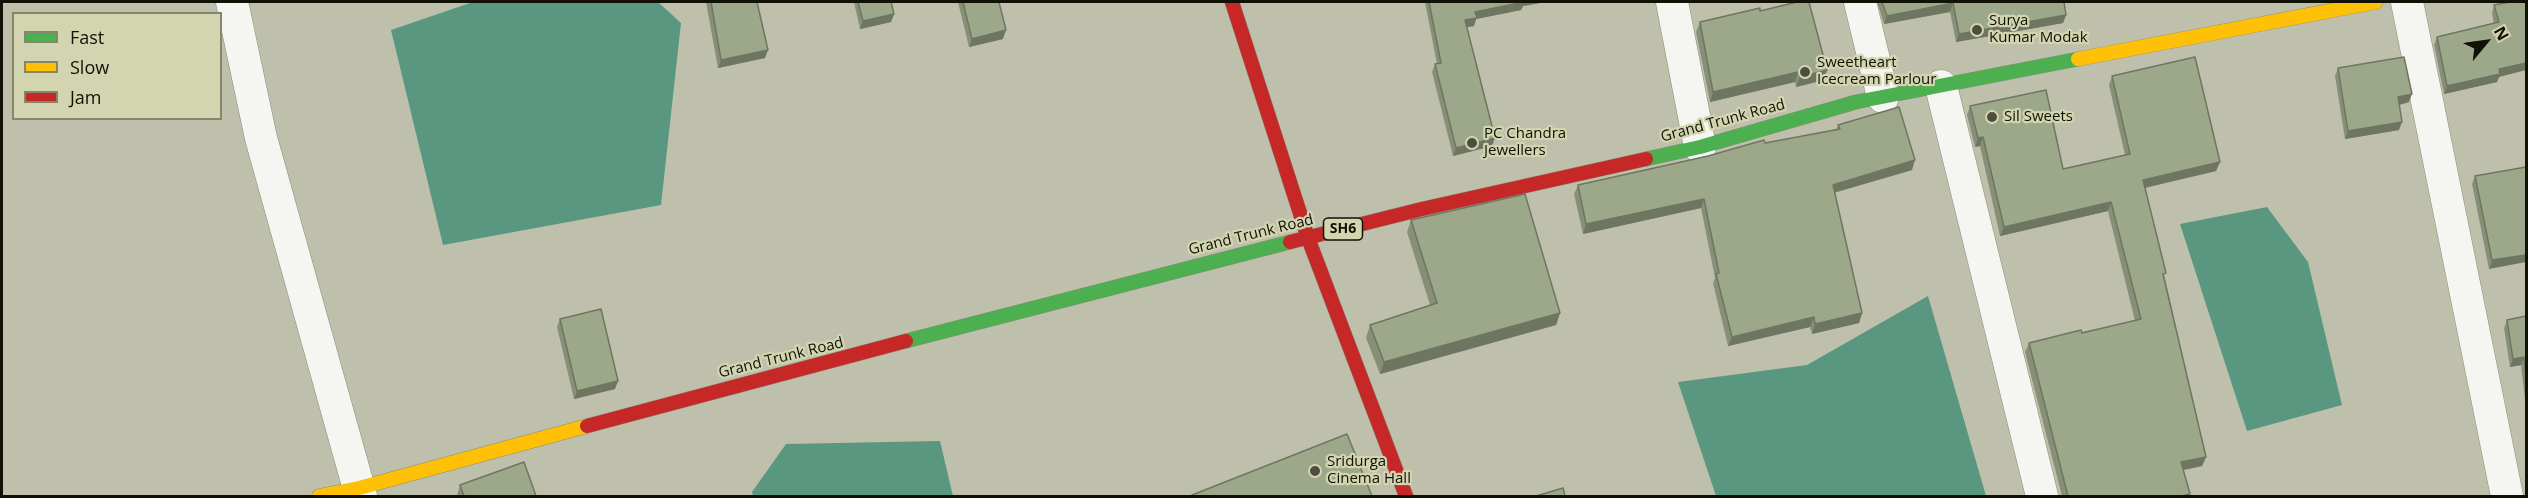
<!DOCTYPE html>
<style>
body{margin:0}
#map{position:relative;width:2528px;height:498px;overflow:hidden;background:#bec0ab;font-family:"Open Sans",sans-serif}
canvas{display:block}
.frame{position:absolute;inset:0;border:3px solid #111105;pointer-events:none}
.legend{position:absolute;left:12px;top:12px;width:210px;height:108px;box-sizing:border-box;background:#d2d5b0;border:2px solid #85876c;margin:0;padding:8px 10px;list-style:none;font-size:18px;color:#111105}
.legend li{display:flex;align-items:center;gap:12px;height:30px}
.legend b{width:30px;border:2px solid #85876c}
.north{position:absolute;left:2456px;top:12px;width:60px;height:60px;-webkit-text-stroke:4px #d2d5b0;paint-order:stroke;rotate:61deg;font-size:16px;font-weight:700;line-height:24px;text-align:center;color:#111105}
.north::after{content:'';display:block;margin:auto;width:21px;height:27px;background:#111105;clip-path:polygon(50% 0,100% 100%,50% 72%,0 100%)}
</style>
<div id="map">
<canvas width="2528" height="498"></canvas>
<div class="frame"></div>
<ul class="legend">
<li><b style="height:8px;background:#4caf50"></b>Fast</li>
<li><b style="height:8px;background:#ffc107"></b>Slow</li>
<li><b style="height:8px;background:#c62828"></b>Jam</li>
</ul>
<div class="north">N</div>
</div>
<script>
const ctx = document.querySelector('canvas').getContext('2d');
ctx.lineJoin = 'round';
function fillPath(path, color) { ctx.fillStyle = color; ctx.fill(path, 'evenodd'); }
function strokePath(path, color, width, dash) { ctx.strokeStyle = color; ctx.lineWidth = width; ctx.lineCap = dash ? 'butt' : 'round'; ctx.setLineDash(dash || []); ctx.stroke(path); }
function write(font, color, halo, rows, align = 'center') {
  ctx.font = font + ' "Open Sans",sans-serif'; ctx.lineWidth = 4.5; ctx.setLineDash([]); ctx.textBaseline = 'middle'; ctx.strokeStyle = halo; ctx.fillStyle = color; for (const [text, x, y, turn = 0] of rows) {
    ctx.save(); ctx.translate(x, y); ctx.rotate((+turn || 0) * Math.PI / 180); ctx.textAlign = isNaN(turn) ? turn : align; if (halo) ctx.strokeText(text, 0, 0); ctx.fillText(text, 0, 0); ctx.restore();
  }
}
fillPath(new Path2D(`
 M473,2H658L681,23L661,205L443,245L391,30Z
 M2267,207L2308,262L2342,405L2247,431L2180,224Z
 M1928,296L1986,496H1716L1678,382L1807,365Z
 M940,441L953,496H753L752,492L786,444Z`), '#5a9780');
const street = new Path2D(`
 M232,2L261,138L361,496
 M1672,2L1700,147
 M1860,2L1883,97
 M2407,2L2507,496
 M1941,86L2042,496`);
const fast = new Path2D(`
 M1646,159L1700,147L1856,102L2078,59
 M906,341L1290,242`);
const slow = new Path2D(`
 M2078,59L2376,2
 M319,496L359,488L587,426`);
const jam = new Path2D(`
 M1232,2L1308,238L1406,496
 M1290,242L1422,209L1646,159
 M587,426L906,341`);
strokePath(street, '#8c8d7d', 33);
strokePath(fast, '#8c8d7d', 15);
strokePath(slow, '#8c8d7d', 15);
strokePath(jam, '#8c8d7d', 15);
strokePath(street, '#f5f6f2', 32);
strokePath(fast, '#4caf50', 14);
strokePath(slow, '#ffc107', 14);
strokePath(jam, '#c62828', 14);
fillPath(new Path2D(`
 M706,2H757L765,58L718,68Z
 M854,2H891L894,14L891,22L860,29Z
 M958,2H999L1003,39L969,47Z
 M1425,2H1546L1523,6L1521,10L1476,19L1474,26L1467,27L1492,146L1453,156L1432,72L1435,64H1437Z
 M1877,2H2064L2066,15L2063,23L1956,42L1950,12L1884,24Z
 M2510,2L2499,77L2497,82L2444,94L2434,45L2437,37L2494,24L2492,13L2494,5Z
 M1760,11L1827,70L1824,80L1796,87L1795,82L1710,102L1696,32L1700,22Z
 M2338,68L2409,102L2399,105V130L2345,139L2335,76Z
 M2112,76L2220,162L2216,171L2145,188L2165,279L2206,457L2202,466L2183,470L2189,496H2062L2025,352L2029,343L2135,321L2108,211L2000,236L1980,146L1975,147L1967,115L1970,106L2063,169L2125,155L2109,85Z
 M1838,125L1912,170L1834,193L1862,313L1859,323L1812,334L1810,327L1728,346L1713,283L1715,278L1701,208L1583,234L1574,194L1578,185L1765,143L1836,130Z
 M2526,167L2489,269L2472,184L2475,176Z
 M1411,220L1560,313L1556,325L1380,374L1366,338L1370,325L1430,305L1407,232Z
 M2526,316V409L2521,365L2510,367L2504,328L2507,320Z
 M560,319L615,389L574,399L557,327Z
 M460,485L536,496H457Z`), '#879077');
fillPath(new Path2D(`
 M1522,2H1546L1523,6L1521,10L1476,19L1474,26L1462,28L1465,20L1475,12Z
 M1953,3L1950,12L1884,24L1887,16Z
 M894,14L891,22L860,29L863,21Z
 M2066,15L2063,23L1956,42L1959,34Z
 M1006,30L1003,39L969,47L972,39Z
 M768,50L765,58L718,68L721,60Z
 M2526,63V70L2499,77L2497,82L2444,94L2447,86L2499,69Z
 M1827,70L1824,80L1796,87L1800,77Z
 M1798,72L1795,82L1710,102L1713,92Z
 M2412,94L2409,102L2395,106L2398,97Z
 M2402,122L2399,130L2345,139L2348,131Z
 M1983,137L1980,146L1975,147L1978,138Z
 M1495,138L1492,146L1453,156L1456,148Z
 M1915,160L1912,170L1829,194L1833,185Z
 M2220,162L2216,171L2139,189L2143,180Z
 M1704,199L1701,208L1583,234L1586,224Z
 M2111,202L2108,211L2000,236L2004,227Z
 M2526,255V262L2489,269L2492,260Z
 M1560,313L1556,325L1380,374L1384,362Z
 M1862,313L1859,323L1812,334L1815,324Z
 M1814,317L1810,327L1728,346L1732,337Z
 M2524,357L2521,365L2510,367L2513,359Z
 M618,381L615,389L574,399L577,391Z
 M2206,457L2202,466L2178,471L2181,462Z`), '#6e7661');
const building = new Path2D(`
 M711,2H757L768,50L721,60Z
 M858,2H891L894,14L863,21Z
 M963,2H999L1006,30L972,39Z
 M1429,2H1524L1475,12L1477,18L1465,20L1495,138L1456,148L1435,64L1441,63Z
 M1797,2H1809L1827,70L1800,77L1798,72L1713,92L1700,22L1760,8V11Z
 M1882,2H2064L2066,15L1959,34L1953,3L1887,16Z
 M2510,2H2526V63L2499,69L2500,74L2447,86L2437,37L2499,22L2494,5Z
 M2195,57L2220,162L2143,180L2166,273L2163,274L2206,457L2181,462L2190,494L2182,496H2068L2029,343L2081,330L2082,333L2141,319L2111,202L2004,227L1983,137L1978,138L1970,106L2046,90L2063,169L2130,154L2112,76Z
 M2404,57L2412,94L2398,97L2402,122L2348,131L2338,68Z
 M1899,107L1915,160L1833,185L1862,313L1815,324L1814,317L1732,337L1716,274L1719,273L1704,199L1586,224L1578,185L1708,156L1764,140L1765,143L1840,129L1838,125Z
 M2526,167V255L2492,260L2475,176Z
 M1525,194L1560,313L1384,362L1370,325L1437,303L1411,220Z
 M601,309L618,381L577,391L560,319Z
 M2526,316V379L2524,357L2513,359L2507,320Z
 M1347,434L1372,496H1193L1192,495Z
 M524,462L536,496H464L460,485Z
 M1563,488L1565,496H1536Z`);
fillPath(building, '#9da88a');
strokePath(building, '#6e7661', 1.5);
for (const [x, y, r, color] of [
 [1977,30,6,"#4e4e3f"],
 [1805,72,6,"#4e4e3f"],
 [1992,117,6,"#4e4e3f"],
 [1472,143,6,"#4e4e3f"],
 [1315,471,6,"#4e4e3f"]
]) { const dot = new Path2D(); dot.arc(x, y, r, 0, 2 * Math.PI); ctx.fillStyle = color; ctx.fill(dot); strokePath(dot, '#d2d5b0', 2); }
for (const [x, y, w] of [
 [1343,229,39]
]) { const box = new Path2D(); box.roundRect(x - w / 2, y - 11, w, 22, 4.5); ctx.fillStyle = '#d2d5b0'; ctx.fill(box); strokePath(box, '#111105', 1.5); }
write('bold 14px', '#111105', null, [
 ["SH6",1343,229]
]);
write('15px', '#111105', '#d2d5b0', [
 ["Surya",1989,21],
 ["Kumar Modak",1989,38],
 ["Sweetheart",1817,63],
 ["Icecream Parlour",1817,80],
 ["Sil Sweets",2004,117],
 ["PC Chandra",1484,134],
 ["Jewellers",1484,151],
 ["Sridurga",1327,462],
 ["Cinema Hall",1327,479]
], 'left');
write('15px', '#111105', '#d2d5b0', [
 ["Grand Trunk Road",1723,121,-15],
 ["Grand Trunk Road",1251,235,-14],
 ["Grand Trunk Road",781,358,-14]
]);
</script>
